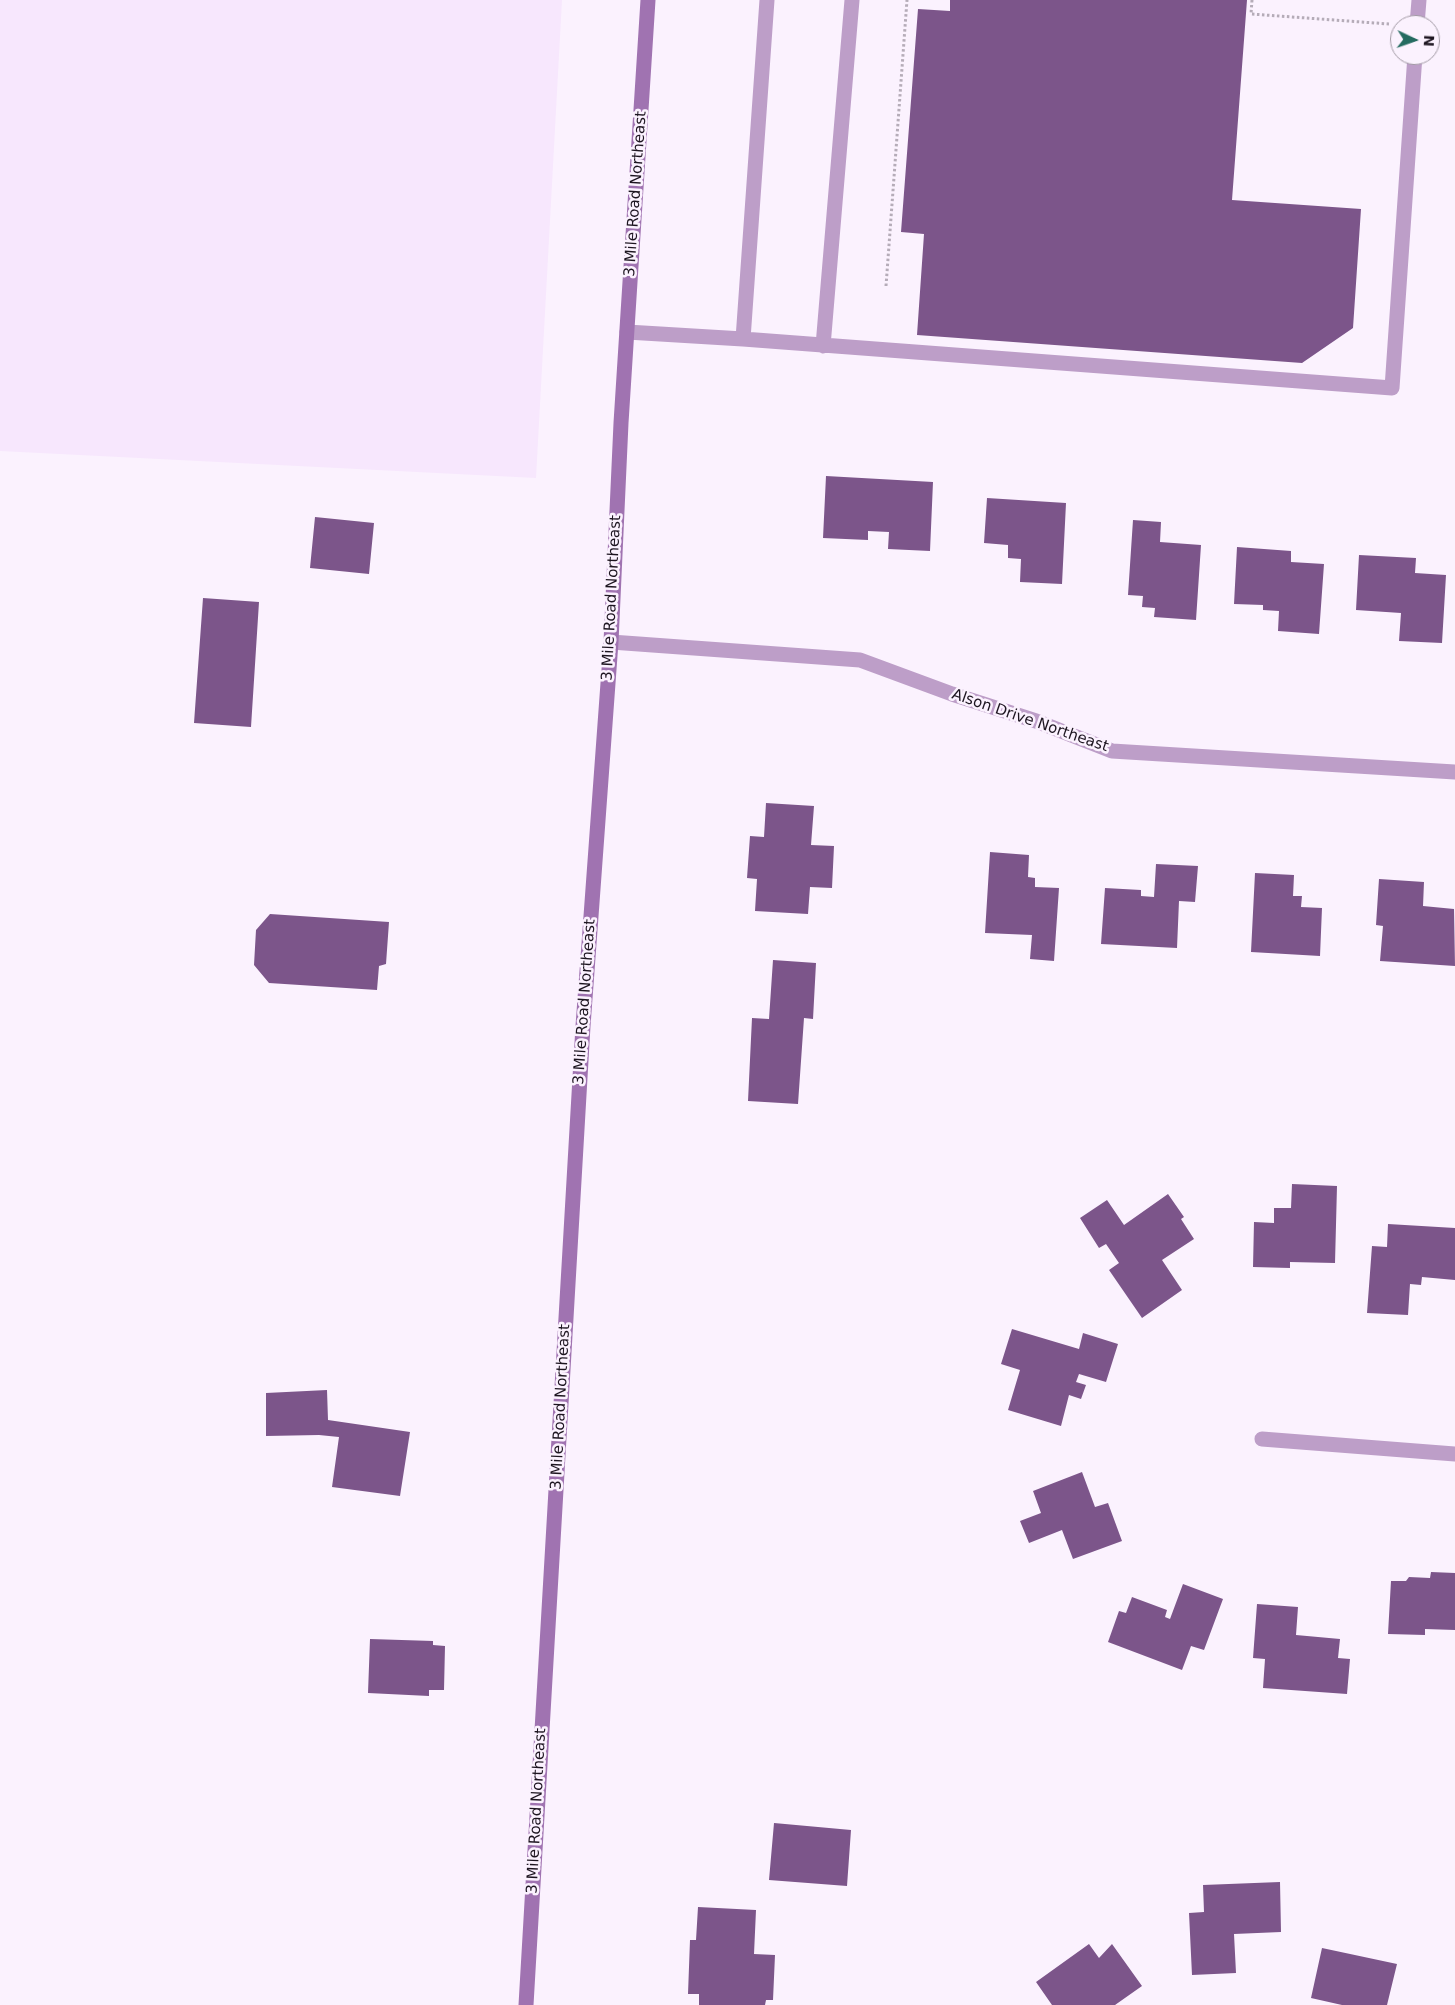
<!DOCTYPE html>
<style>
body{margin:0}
#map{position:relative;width:1455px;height:2005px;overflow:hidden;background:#fbf2fe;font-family:"DejaVu Sans",sans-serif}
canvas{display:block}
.north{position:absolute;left:1390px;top:15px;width:50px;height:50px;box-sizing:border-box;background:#fbf2fe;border:1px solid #a29aa5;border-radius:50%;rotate:93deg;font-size:14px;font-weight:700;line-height:20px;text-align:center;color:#1d1520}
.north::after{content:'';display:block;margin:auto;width:18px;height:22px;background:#246b60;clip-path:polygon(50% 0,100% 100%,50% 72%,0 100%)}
</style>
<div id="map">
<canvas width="1455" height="2005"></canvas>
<div class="north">N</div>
</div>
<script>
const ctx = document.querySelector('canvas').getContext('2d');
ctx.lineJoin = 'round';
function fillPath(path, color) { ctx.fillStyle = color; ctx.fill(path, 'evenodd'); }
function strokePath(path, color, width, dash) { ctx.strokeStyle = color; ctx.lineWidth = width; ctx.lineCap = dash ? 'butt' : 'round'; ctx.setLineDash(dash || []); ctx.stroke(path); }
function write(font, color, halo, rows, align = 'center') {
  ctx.font = font + ' "DejaVu Sans",sans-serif'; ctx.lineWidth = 5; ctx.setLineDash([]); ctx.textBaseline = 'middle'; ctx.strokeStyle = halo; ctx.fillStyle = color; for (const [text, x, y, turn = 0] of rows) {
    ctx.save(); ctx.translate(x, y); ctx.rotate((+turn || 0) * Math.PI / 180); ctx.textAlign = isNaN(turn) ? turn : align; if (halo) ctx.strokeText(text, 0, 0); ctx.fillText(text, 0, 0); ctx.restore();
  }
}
fillPath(new Path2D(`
 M0,0H562L536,478L0,451Z`), '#f7e7fd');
fillPath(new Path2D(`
 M950,0H1247L1232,200L1361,209L1353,328L1302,363L917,335L924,234L901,232L918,9L950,11Z
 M826,476L933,482L930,551L888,549L889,532L868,531V540L823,538Z
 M987,498L1066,503L1062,584L1020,582L1021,559L1008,558V545L984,543Z
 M315,517L374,523L369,574L310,568Z
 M1133,520L1161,522L1160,542L1201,545L1196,620L1154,617L1155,608L1142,607L1143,596L1128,595Z
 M1237,547L1291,551V562L1324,564L1319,634L1278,631L1279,611L1263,610V605L1234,604Z
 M1359,555L1416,558L1415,573L1446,575L1442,643L1399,641L1401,613L1356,610Z
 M203,598L259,602L251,727L194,723Z
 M766,803L814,806L811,845L834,846L832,888L810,887L808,914L755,911L757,879L747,878L750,836L764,837Z
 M990,852L1029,855L1028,877L1035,878V887L1059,888L1054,961L1030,959L1032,935L985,933Z
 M1156,864L1198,866L1195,902L1179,901L1177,948L1101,944L1105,888L1141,890V896L1154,897Z
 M1255,873L1294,875L1293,896H1302L1301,907L1322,908L1320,956L1251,952Z
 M1379,879L1424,882L1423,906L1454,909L1455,966L1380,961L1383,926L1376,925Z
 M270,914L389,922L386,964L379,966L377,990L269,983L254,965L256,930Z
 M773,960L816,963L813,1019L804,1018L798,1104L748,1101L752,1018L769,1019Z
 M1292,1184L1337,1186L1335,1263L1290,1262V1268L1253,1267L1254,1222L1274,1223V1208H1291Z
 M1168,1194L1184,1217L1181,1219L1194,1239L1162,1260L1182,1290L1142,1318L1109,1270L1119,1263L1106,1244L1099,1248L1080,1218L1107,1200L1124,1225Z
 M1388,1224L1455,1228V1280L1422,1277L1421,1285L1410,1284L1408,1315L1367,1313L1372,1246L1387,1247Z
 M1012,1329L1079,1349L1083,1333L1118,1344L1106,1382L1079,1374L1076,1382L1086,1385L1081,1399L1069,1395L1061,1426L1008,1410L1020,1370L1001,1364Z
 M327,1390L328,1420L410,1432L400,1496L332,1487L339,1437L319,1435L266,1436V1393Z
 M1082,1472L1095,1507L1108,1503L1122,1541L1073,1559L1062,1530L1029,1543L1020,1521L1041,1513L1033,1491Z
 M1431,1572L1455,1573V1630L1425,1629V1635L1388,1634L1391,1581H1406L1409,1577L1430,1578Z
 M1183,1584L1223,1599L1204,1650L1191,1646L1182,1670L1108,1642L1119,1611L1126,1613L1132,1597L1167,1610L1165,1617L1170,1619Z
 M1257,1604L1298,1607L1296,1635L1340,1639L1338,1658L1350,1659L1347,1694L1263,1688L1265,1659L1253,1658Z
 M370,1639L433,1641V1645L445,1646L444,1690H429V1696L368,1693Z
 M774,1823L851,1830L847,1886L769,1880Z
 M1280,1882L1281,1932L1234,1934L1236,1973L1192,1975L1189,1913L1204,1912L1203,1885Z
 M698,1907L756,1910L754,1954L775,1955L773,2000H766L765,2005H699V1994H688L690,1940H696Z
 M1089,1944L1099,1958L1112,1944L1142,1986L1115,2005H1052L1036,1982Z
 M1322,1948L1397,1964L1387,2005H1342L1311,1998Z`), '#7c558a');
strokePath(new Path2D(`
 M1252,0L1251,14L1389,24
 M886,286L907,0`), '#b5acb8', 3, [2.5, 2.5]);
strokePath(new Path2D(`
 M1417,25L1419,0
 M627,332L743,339L1392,388L1415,55
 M743,339L767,0
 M823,346L852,0`), '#bd9ec8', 15);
strokePath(new Path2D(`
 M611,642L860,660L952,694L1036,721L1112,751L1455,772
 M1262,1439L1455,1454`), '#bd9ec8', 15);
strokePath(new Path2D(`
 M526,2005L583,1026L611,642L621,423L648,0`), '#a073b1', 15);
write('15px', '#1d1520', '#fbf2fe', [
 ["3 Mile Road Northeast",636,194,-86],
 ["3 Mile Road Northeast",612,598,-87],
 ["Alson Drive Northeast",1030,721,19],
 ["3 Mile Road Northeast",585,1002,-86],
 ["3 Mile Road Northeast",561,1407,-87],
 ["3 Mile Road Northeast",537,1811,-87]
]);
</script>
